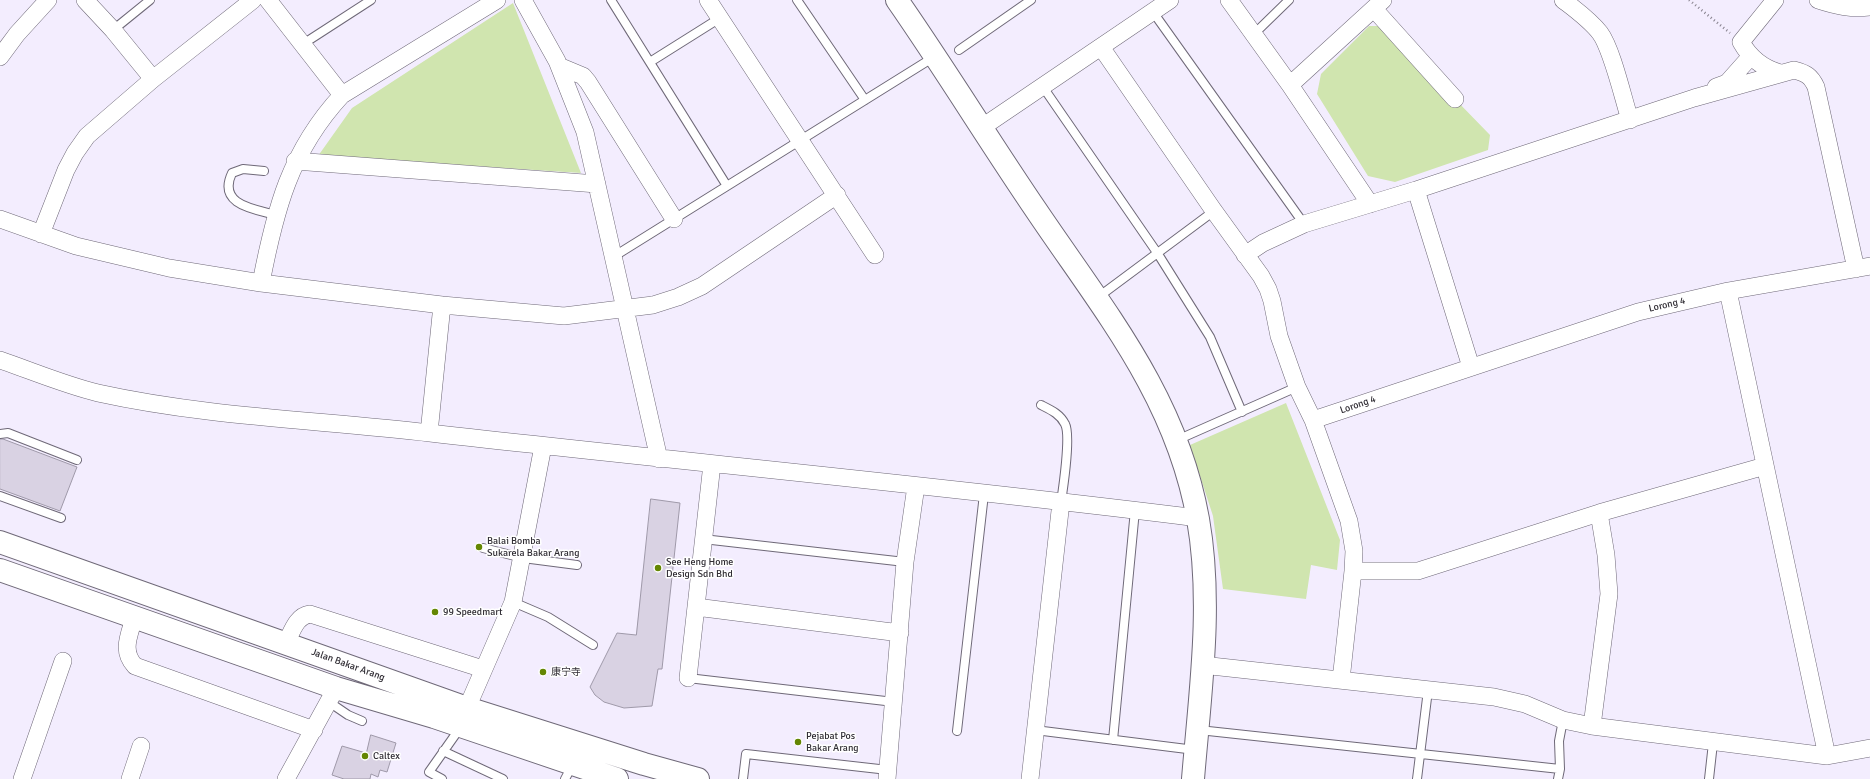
<!DOCTYPE html>
<meta charset="utf-8">
<style>
body{margin:0}
canvas{display:block;background:#f3edfe}
</style>
<canvas width="1870" height="779"></canvas>
<script>
const ctx = document.querySelector('canvas').getContext('2d');
ctx.lineJoin = 'round';
function fillPath(path, color) { ctx.fillStyle = color; ctx.fill(path, 'evenodd'); }
function strokePath(path, color, width, dash) { ctx.strokeStyle = color; ctx.lineWidth = width; ctx.lineCap = dash ? 'butt' : 'round'; ctx.setLineDash(dash || []); ctx.stroke(path); }
function write(font, color, halo, rows, align = 'center') {
  ctx.font = font + ' Signika,"Noto Sans SC",sans-serif'; ctx.lineWidth = 3; ctx.setLineDash([]); ctx.textBaseline = 'middle'; ctx.strokeStyle = halo; ctx.fillStyle = color; for (const [text, x, y, turn = 0] of rows) {
    ctx.save(); ctx.translate(x, y); ctx.rotate((+turn || 0) * Math.PI / 180); ctx.textAlign = isNaN(turn) ? turn : align; if (halo) ctx.strokeText(text, 0, 0); ctx.fillText(text, 0, 0); ctx.restore();
  }
}
fillPath(new Path2D(`
 M513,3L581,173L318,156L352,108Z
 M1369,26H1384L1490,135L1488,150L1395,182L1368,176L1317,94L1321,74Z
 M1286,403L1340,540L1337,570L1311,565L1306,599L1223,589L1213,516L1190,445Z`), '#d0e5af');
const building = new Path2D(`
 M0,439H3L77,467L60,511L0,489Z
 M651,499L680,503L662,669H658L652,706L624,708L604,702L595,695L590,687L617,633L636,635Z
 M371,735L396,743L387,772L380,770L378,777L371,774L370,779H344L332,775L342,746L366,753Z`);
fillPath(building, '#d9d2e3');
strokePath(building, '#9f99a9', 1);
const lane = new Path2D(`
 M611,0L727,186
 M797,0L865,100
 M1153,12L1304,224
 M113,30L150,0
 M1253,35L1289,0
 M303,44L371,0
 M959,50L1031,0
 M650,62L720,18
 M1043,87L1158,254L1210,337L1242,412
 M264,171L243,169L232,173C217,205 254,209 276,215
 M613,257L934,57
 M1097,298L1214,211
 M1041,405C1051,410 1060,414 1065,424C1071,435 1063,489 1061,502
 M0,434L8,433L77,460
 M1177,440L1297,387
 M0,496L61,518
 M703,539L905,562
 M483,548L523,558L577,565
 M513,602L548,617L593,645
 M688,678L894,702
 M329,702L348,715L362,721
 M1035,730L1195,750
 M1199,730L1560,769
 M957,731L984,494
 M1113,740L1135,510
 M443,751L503,779
 M442,779L429,772L460,728
 M565,779L572,766
 M743,779L746,754L888,770
 M1417,779L1428,690
 M1558,779L1560,769L1559,741L1563,720
 M1709,779L1713,743`);
const street = new Path2D(`
 M85,0L113,30L153,79
 M268,0L342,95
 M523,0L557,61L585,132L659,459
 M708,0L875,255
 M1229,0L1290,85L1370,204
 M1563,0C1576,10 1590,20 1600,33C1612,49 1623,98 1630,120
 M1775,0L1741,42C1750,58 1762,68 1780,73
 M1818,0C1836,6 1851,9 1870,7
 M1374,9L1455,99
 M1101,47L1214,211L1261,276L1268,289L1272,301L1279,336L1297,387L1313,420L1349,521L1354,551L1353,571L1341,680
 M0,57L17,34L48,0
 M559,66L583,76L588,82L674,219
 M1290,85L1383,0
 M1716,87L1727,83L1751,56
 M981,128L1170,0
 M295,161L597,184
 M1416,190L1471,367
 M0,219L76,246L169,268L261,283L442,305L564,316L653,305L678,297L702,286L837,195
 M41,234L66,170L75,153L87,136L153,79L253,0
 M1245,255L1263,243L1304,224L1416,190L1694,98L1794,70C1806,73 1811,76 1816,87L1856,269
 M261,283C275,210 290,151 342,95L497,0
 M1728,291L1827,756
 M0,360C32,371 65,385 98,393C207,417 319,420 430,433C686,462 943,486 1198,518
 M1313,420L1638,312L1728,291L1870,266
 M429,433L442,305
 M1353,571H1418L1599,513L1765,466
 M696,607L900,633
 M134,618C129,636 121,651 135,666L314,730
 M286,643C292,632 296,616 310,614L483,669
 M1202,665L1494,697L1525,704L1563,720L1592,726L1827,756L1870,748
 M688,678L712,464
 M467,708L513,602L543,446
 M1592,726L1609,594L1606,555L1599,513
 M22,779L63,661
 M130,779L141,746
 M286,779L336,688
 M887,779L905,562L916,486
 M1030,779L1061,502`);
const secondary = new Path2D(`
 M897,0C945,69 989,141 1036,210C1104,311 1176,396 1198,519C1213,604 1200,693 1193,779`);
const primary = new Path2D(`
 M0,542L467,708L644,764L698,779
 M0,570L336,688L434,717L617,779`);
strokePath(lane, '#6f6978', 10);
strokePath(street, '#6f6978', 18);
strokePath(secondary, '#6f6978', 24);
strokePath(primary, '#6f6978', 24);
strokePath(new Path2D(`
 M1689,0L1730,33`), '#8a8591', 2.5, [1, 3]);
strokePath(lane, '#fff', 8);
strokePath(street, '#fff', 17);
strokePath(secondary, '#fff', 22);
strokePath(primary, '#fff', 22);
for (const [x, y, r, color] of [
 [479,547,4,"#648602"],
 [658,568,4,"#648602"],
 [435,612,4,"#648602"],
 [543,672,4,"#648602"],
 [798,742,4,"#648602"],
 [365,756,4,"#648602"]
]) { const dot = new Path2D(); dot.arc(x, y, r, 0, 2 * Math.PI); ctx.fillStyle = color; ctx.fill(dot); strokePath(dot, '#fff', 1.5); }
write('10px', '#302d34', '#fff', [
 ["Lorong 4",1667,305,-13],
 ["Lorong 4",1358,405,-19],
 ["Jalan Bakar Arang",348,665,20]
]);
write('10px', '#302d34', '#fff', [
 ["Balai Bomba",487,541],
 ["Sukarela Bakar Arang",487,553],
 ["See Heng Home",666,562],
 ["Design Sdn Bhd",666,574],
 ["99 Speedmart",443,612],
 ["康宁寺",551,672],
 ["Pejabat Pos",806,736],
 ["Bakar Arang",806,748],
 ["Caltex",373,756]
], 'left');
</script>
